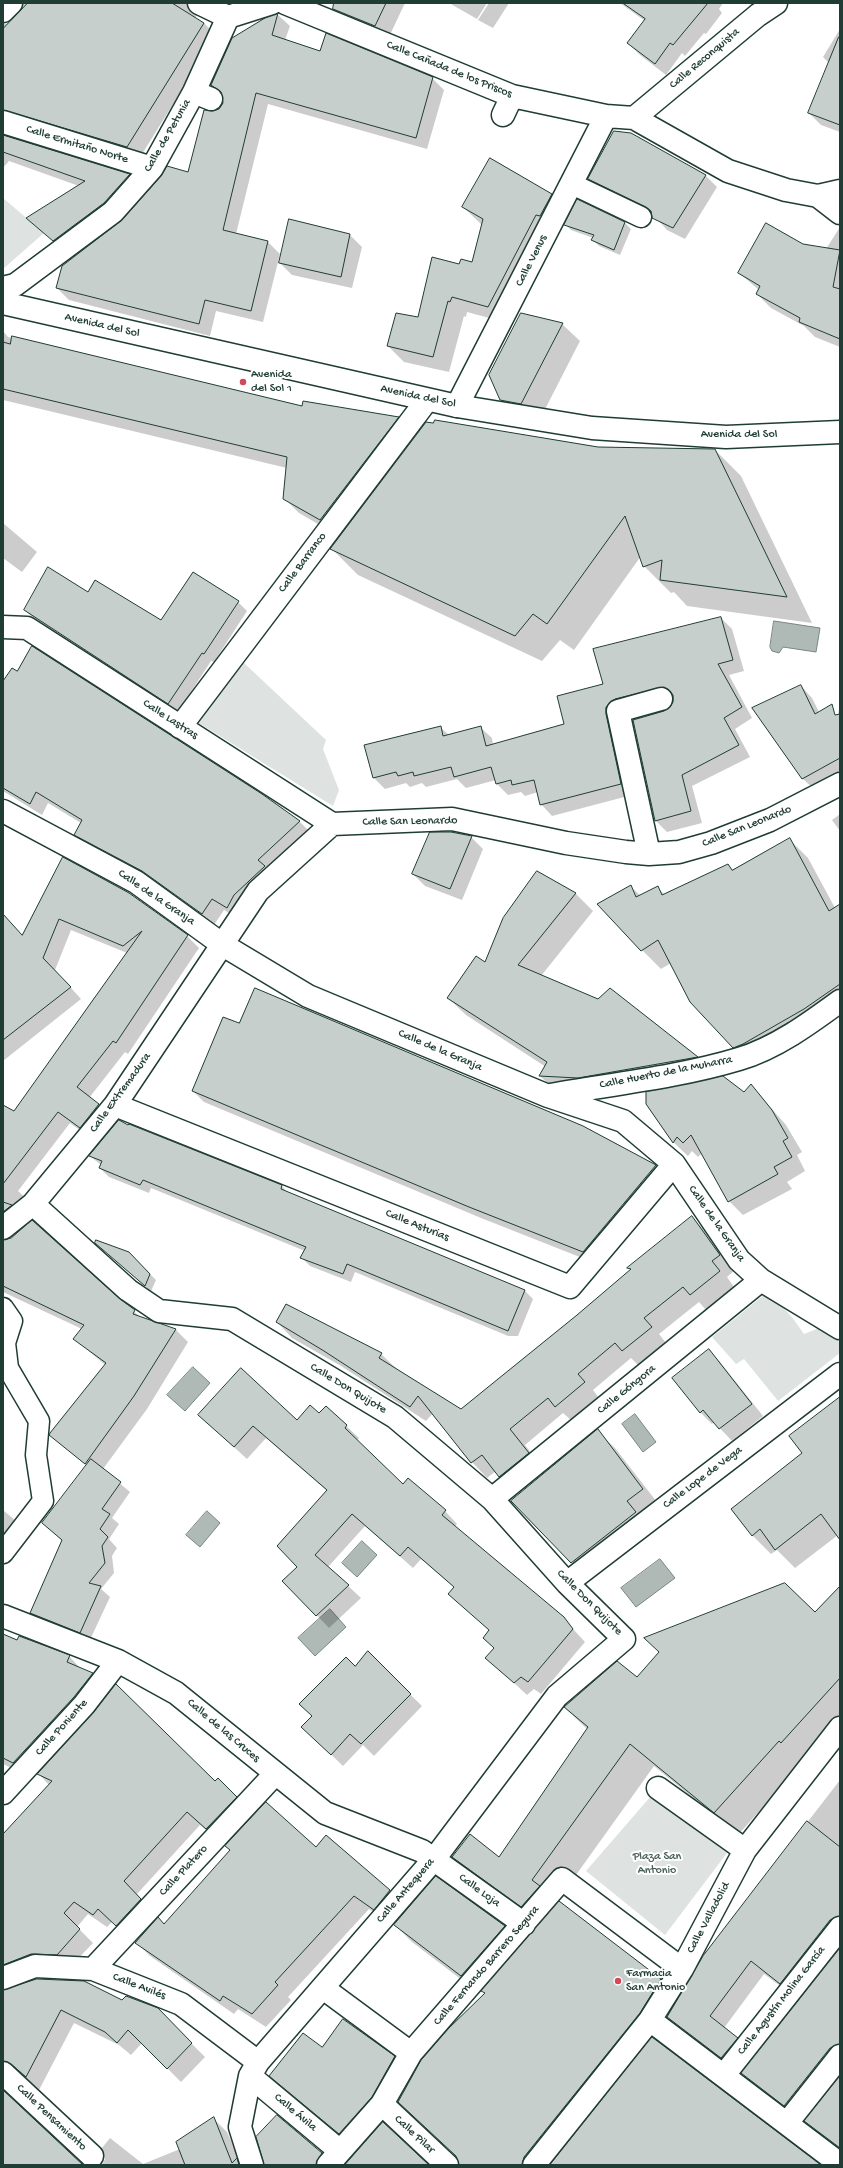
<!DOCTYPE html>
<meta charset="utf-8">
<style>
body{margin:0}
#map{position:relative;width:843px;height:2168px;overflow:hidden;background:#fff;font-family:"Gochi Hand",sans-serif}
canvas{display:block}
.frame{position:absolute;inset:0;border:4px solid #1f3d34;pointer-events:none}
</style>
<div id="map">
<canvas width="843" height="2168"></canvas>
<div class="frame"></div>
</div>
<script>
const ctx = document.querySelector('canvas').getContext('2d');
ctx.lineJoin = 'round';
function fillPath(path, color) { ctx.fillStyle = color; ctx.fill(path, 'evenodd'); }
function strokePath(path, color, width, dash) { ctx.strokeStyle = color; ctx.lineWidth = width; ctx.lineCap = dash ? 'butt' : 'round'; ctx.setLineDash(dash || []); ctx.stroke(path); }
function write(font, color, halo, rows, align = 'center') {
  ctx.font = font + ' "Gochi Hand",sans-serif'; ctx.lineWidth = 4; ctx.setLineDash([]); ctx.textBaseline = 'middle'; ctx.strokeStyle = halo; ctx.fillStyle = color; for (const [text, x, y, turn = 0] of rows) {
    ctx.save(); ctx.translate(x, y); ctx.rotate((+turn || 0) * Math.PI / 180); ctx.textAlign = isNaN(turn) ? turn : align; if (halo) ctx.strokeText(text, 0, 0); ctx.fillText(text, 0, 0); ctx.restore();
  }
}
fillPath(new Path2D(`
 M3,198L44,233L3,269Z
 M244,663L326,740L323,749L339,790L333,806L197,722Z
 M765,1294C784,1306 792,1316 804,1334L819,1328L840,1340V1353L778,1401L744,1359L736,1364L712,1337Z
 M651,1796L727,1853L665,1935L586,1871Z`), '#dee3e2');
const water = new Path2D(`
 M774,621L820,628L816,652L783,647L779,653L772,651L770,647Z
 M193,1367L210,1383L185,1411L167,1395Z
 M635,1414L656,1442L643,1452L622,1424Z
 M207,1511L220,1523L200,1547L186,1535Z
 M362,1541L377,1555L357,1577L342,1563Z
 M660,1559L675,1578L636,1607L621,1588Z
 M330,1609L346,1627L315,1656L298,1638Z`);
fillPath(water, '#afbab7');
strokePath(water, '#758883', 1);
fillPath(new Path2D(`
 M23,3H206L195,18L204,23L216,35L139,159L3,130V24H6L21,12Z
 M337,3H405L388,39L347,22L334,9Z
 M449,3H487L477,19Z
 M489,3H509L493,28L478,20Z
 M620,3H723L719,9L722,13L706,34L704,33L685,56L682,53L666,75L640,55L628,43L645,21Z
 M278,15L290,26L285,40L321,53L432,78L444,90L427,149L268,104L236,234L268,242L280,254L263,322L216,311L210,336L69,300L57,288L189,173L213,112L220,109L224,104L223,96L212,85L265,19Z
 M840,29V71L835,69L823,57Z
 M840,84V132L821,125L809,113Z
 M3,136L129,175L141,187L66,252L28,218L79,186L9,161L3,168Z
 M705,175L717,187L685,239L667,230L654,216L601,190L589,179Z
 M551,195L567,210L504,322L467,312L466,317L464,316L449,372L404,362L388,346L418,318L460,265L473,263L482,225L463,207Z
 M578,201L625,223L631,229L620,255L599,246L593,240V238L571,230L565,224Z
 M290,220L350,235L362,247L352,288L292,275L280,263Z
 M840,227V347L815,337L804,326L771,308L757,294L759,290L739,273L807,279Z
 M562,324L580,341L539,421L519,417L501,400Z
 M3,331L8,337L303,407L398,418L412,432L335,534L299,513L285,499L287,468L3,400Z
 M598,448L715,450L741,476L812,623L687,606L674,592L671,593L644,566L641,556L574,650L560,640L542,661L358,575L332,549Z
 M3,523L37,552L22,572L3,558Z
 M88,593L161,622L238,602L247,611L214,662L211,661L178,712L34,619L25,610Z
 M721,618L732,629L744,671L729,675L752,718L735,729L750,757L692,786L702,823L667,832L656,821L665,712L671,708L674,698L626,710L632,795L552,816L541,804L538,792L525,796L521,792L508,795L497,784L496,780L466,788L457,779L426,787L422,783L410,787L406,783L385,789L374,778L365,745L440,727L449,735L480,727L492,738L493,745L565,724L604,685Z
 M3,683L299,821L311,833L239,919L224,910L214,925L87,846L75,835L81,823L48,803L42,815L3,791Z
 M801,686L812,698L833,740L840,704V776L815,790L803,779L753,708Z
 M840,814V831L832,820Z
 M471,837L483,849L462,900L425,886L413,874Z
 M789,839L808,858L835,908L840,906V1015L823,1028L762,1063L753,1066L734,1047L671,963L661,969L642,950L630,886L641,896L658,888L665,895L728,865L733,870Z
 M63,858L129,893L187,936L199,948L128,1054L125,1052L89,1098L110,1117L92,1139L70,1123L18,1191L31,1203L3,1235V1106L14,1112L127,953L71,930L55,970L81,999L3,1061V937L23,936Z
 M537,872L576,894L593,911L541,976L598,1001L610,990L697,1057L714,1074L558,1093L540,1076L546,1067L466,1015L448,998L486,964Z
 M751,1085L786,1125L802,1152L797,1155L805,1171L787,1182L792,1189L743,1215L729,1201L702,1153L698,1157L692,1151L688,1156L673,1142L649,1109L744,1094Z
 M193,1091L583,1127L656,1166L667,1178L595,1263L481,1218L204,1102Z
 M128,1127L282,1186L288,1193L524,1290L533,1299L518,1336H508L355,1272L351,1282L310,1266L302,1258L305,1251L151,1188L149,1193L109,1177L100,1168L101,1165L90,1156Z
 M692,1217L707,1233L735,1270L727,1277L734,1287L706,1310L699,1302L659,1334L666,1343L639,1366L631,1358L593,1390L599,1398L572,1421L563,1413L525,1445L544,1469L515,1492L496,1471L487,1478L472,1462L433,1413L426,1421L341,1366L292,1338L277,1322L381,1354L397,1369L461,1410L577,1315L631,1270L629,1268Z
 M102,1249L129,1253L156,1280L151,1291Z
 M3,1250L119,1300L142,1318L176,1330L188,1342L147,1409L103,1469L130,1492L112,1518L119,1524L109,1539L117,1548L112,1556L114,1573L101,1589L110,1597L89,1642L40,1622L31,1613L63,1541L43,1523L87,1466L51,1435L105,1365L75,1339L82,1329L3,1292Z
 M708,1350L720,1362L763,1416L732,1441L714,1422L712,1424L700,1412Z
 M840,1399V1538L838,1535L795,1568L777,1550L771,1554L752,1535Z
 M326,1407L359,1438L357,1441L403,1485L445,1511L457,1524L454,1527L563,1618L585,1642L541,1694L534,1689L527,1695L487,1658L495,1648L490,1631L449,1594L455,1588L421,1559L413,1568L365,1526L328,1567L361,1598L329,1628L284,1581L299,1567L327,1491L266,1438L247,1459L212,1427L298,1421L319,1414Z
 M597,1431L615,1448L660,1506L589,1579L512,1501Z
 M3,1510L23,1527L3,1554Z
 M840,1587V1727L802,1763L738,1835L654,1766L556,1903L660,1980L673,1993L542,2165H460L486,1994L482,1990L479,1993L412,1942L395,1925L504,1926L523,1945L540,1925L476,1880L453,1857L500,1858L588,1730L565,1708L637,1678L815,1614Z
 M3,1635L18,1641L69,1656L81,1669L92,1674L104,1686L26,1775L3,1764Z
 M368,1653L422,1706L374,1756L363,1745L343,1766L315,1739L355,1667Z
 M39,1774L215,1782L218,1779L249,1810L220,1842L200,1825L137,1894L154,1913L130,1938L112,1922L107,1927L88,1914L77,1927L93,1943L70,1967L12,1979L3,1990V1836L49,1785Z
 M840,1780V1938L794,1996L764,1974L724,2028L750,2052L735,2071L681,2030L668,2017L704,1956Z
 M327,1836L404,1905L388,1923L369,1909L288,1997L291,2000L266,2027L238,2009L234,2014L150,1956L136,1942L164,1925L231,1851L316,1848Z
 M840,1950V2066L798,2119L756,2086L743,2073Z
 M3,1991L122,2001L157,2009L205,2057L181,2082L142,2043L131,2055L119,2045L74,2023L39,2090L20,2074H13L7,2078L4,2090L82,2165H3Z
 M322,2049L394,2057L406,2069L351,2145L270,2075Z
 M840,2078V2151L806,2121Z
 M214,2119L227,2132L242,2165H102L105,2159L102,2148L110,2138L143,2164L180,2149Z`), '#0003');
const building = new Path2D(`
 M28,3H172L204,23L127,147L3,110V29Z
 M334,3H386L375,26L333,9Z
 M623,3H708L673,45L670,43L655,64L627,43L645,19Z
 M278,13L272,35L320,51L326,33L433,77L416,138L256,93L223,230L268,241L251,311L205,300L199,324L56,288L62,266L122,220L161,176L167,166L188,172L204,110L213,111L219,109L223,103L221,92L211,85L232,38L265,18Z
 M839,37H840V125L808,113Z
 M614,131L631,133L706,175L673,228L652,218L651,211L646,207L588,179Z
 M3,135L130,174L104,203L53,241L26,218L85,181L3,152Z
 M490,158L552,194L540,216L536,215L488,307L452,297L450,302L448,301L433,357L387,346L396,313L418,317L432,257L459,264L461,259L472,262L483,219L462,207Z
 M577,199L625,222L614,250L591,240L594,235L564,225Z
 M289,219L350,234L341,277L279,263Z
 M766,223L803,244L840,250L833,287L840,289V339L799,322L800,318L756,294L760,286L738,273Z
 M521,313L563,323L521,404L500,400L489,375Z
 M12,336L302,406L303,401L399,417L320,520L283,499L287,457L3,389V342L10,344Z
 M435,420L598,447L715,449L787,597L660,580L662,560L643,567L625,516L547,624L533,614L515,636L330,549L426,422L433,423Z
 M48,567L88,592L95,580L161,620L193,572L239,601L204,654L202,653L168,704L24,610Z
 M721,617L733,660L718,664L742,707L724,718L739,745L682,775L691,811L655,821L633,720L664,711L670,707L673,702V695L669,690L664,687L615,699L606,707V714L621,784L540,805L534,780L512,785L511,780L496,784L491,767L454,777L451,767L414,776L413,772L398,776L396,772L373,778L364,745L441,726L443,736L481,726L486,746L564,724L557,696L603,684L593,649Z
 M32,646L262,794L300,821L258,860L265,866L234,895L227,908L212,899L202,914L142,871L74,835L82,820L36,792L30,804L3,788V681L12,668L17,671Z
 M801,685L815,714L832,704L835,715L840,714V758L802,779L752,708Z
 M430,832H451L472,836L450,889L412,874Z
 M790,838L829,911L840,904V984L804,1009L743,1044L733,1048L690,1002L658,940L641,951L597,904L631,885L636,897L658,886L662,895L728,864L732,870Z
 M63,857L129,893L188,935L116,1043L113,1041L77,1087L99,1104L80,1128L58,1112L3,1184V1105L14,1111L142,931L123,946L59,919L43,958L71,987L3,1040V914L22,935Z
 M537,871L576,893L518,965L598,999L610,988L698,1057L578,1078L539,1076L547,1062L447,998L476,956L485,962L503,918Z
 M255,988L583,1126L656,1165L583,1252L469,1207L192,1091L223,1017L239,1023Z
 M723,1076L744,1092L751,1084L772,1110L788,1138L783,1141L792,1157L774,1167L778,1174L728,1202L691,1135L683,1143L677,1137L673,1143L646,1104V1092Z
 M119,1120L128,1125L129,1124L282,1185L281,1189L525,1290L508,1331L347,1264L343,1274L300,1258L306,1247L143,1180L140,1185L99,1168L102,1161L89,1156Z
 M3,1202L12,1205L3,1212Z
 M692,1216L720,1255L712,1261L720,1271L690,1295L683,1287L644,1318L652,1327L622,1351L615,1343L578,1374L585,1382L555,1407L548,1398L510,1429L529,1453L499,1477L482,1455L471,1463L418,1396L410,1407L324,1351L276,1322L286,1304L382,1353L379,1358L461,1409L577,1315L631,1269L627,1268Z
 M32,1220L120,1299L135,1310L133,1314L176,1329L134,1396L85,1464L49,1435L50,1433L106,1363L73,1339L84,1325L3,1286V1240L11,1238Z
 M96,1240L129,1252L150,1274L145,1286L95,1243Z
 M709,1349L752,1404L719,1429L703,1410L700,1413L672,1378Z
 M241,1368L297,1420L310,1405L319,1413L326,1406L347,1425L345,1428L403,1484L408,1478L446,1510L442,1515L564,1617L573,1629L528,1682L521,1677L514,1683L485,1658L494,1648L483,1638L489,1630L448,1594L454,1587L408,1547L400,1556L352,1514L315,1555L349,1585L316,1616L282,1581L297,1567L277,1546L327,1490L253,1426L234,1447L198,1415Z
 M840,1397V1540L821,1514L775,1550L760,1529L752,1536L731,1509L802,1453L789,1436Z
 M598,1429L643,1489L627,1501L636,1512L571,1563L511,1501Z
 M91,1459L121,1482L102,1509L110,1514L100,1529L108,1537L102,1546L105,1563L89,1583L101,1586L80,1633L30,1613L62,1540L42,1523Z
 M785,1583L815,1612L840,1586V1678L781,1743L779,1741L714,1813L630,1744L532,1880L540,1886L521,1907L452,1857L470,1834L499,1857L588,1727L564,1707L617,1661L637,1677L659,1652L644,1638Z
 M3,1634L17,1640L19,1636L70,1655L67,1662L93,1673L74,1697L13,1763L3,1758Z
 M368,1651L411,1694L361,1744L350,1734L331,1755L301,1727L312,1716L299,1704L346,1657L355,1666Z
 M116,1684L215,1781L218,1778L237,1797L206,1829L187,1812L124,1881L141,1899L116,1926L98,1909L93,1915L74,1902L64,1913L80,1929L57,1955L31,1954L3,1965V1834L52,1781L37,1774L93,1713Z
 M266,1802L316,1847L326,1835L390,1890L374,1910L354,1896L275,1982L278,1985L252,2014L223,1996L220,2001L135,1943L158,1917L164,1924L230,1850L225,1846Z
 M807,1821L840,1847V1916L830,1920L780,1984L751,1961L710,2016L738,2038L721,2058L667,2017L703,1956Z
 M436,1876L505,1926L461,1976L394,1925Z
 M559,1901L661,1979L640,2013L524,2157L522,2165H459L456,2156L398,2102L421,2060L448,2029L485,1993L481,1991Z
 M840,1948V2044L830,2048L784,2106L741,2073Z
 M37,1979L84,1981L122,2000L126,1996L158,2008L192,2043L167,2069L128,2030L117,2043L105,2032L61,2010L26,2077L11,2064L3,2061V1990Z
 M343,2019L395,2056L372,2097L339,2134L269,2076L303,2033L322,2047Z
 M652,2037L821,2165H550Z
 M840,2076V2148L804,2121Z
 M3,2090L83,2165H3Z
 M277,2115L322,2153L316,2165H264L256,2137Z
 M214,2117L232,2163L237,2158L239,2165H185L176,2142Z
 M383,2122L429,2165H345Z`);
fillPath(building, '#c7cfcc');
strokePath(building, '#1f3d34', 1);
const pedestrian = new Path2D(`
 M572,184L641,217
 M3,1308L12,1321L5,1343L8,1368L39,1421L36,1455L43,1501L3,1553`);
const minor = new Path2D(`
 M199,3L228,17L272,3
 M285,3L512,96L606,116L634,118L728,171L786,190L818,196L840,191
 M3,11L11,3
 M194,92L211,99
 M503,115L512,96
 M634,118L758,15L776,3
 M3,122L152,168
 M818,196L840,213
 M3,288L15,285L113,212L152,168L194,92L228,17
 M457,406L606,116
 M3,627L27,628L332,824
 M180,727L427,400
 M3,811L136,882L223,945L308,996L548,1096L623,1121L674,1164L739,1260L761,1280L840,1328
 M649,854L618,711L661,699
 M550,1095C613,1084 679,1077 739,1059C776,1048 810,1023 840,1001
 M115,1105L570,1287L674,1164
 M33,1204L128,1290L159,1311L232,1319L395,1417L492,1499L567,1583L624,1639L557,1696L435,1858L258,2062L250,2076L240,2127L252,2165
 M3,1228L33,1204L115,1105L258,891L332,824L452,819L566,843L626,852L649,854L679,852L711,843L770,820L840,784
 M492,1499L761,1280
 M567,1583L840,1374
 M3,1616L118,1661L176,1693L325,1813L422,1851L524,1924
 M658,1788L745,1850
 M3,1793L84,1705L118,1661
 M93,1969L275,1774
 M3,1978L35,1966L93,1969L181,2004L258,2062
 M323,1988L411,2053
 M650,2020L840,2164
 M3,2073L92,2156
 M724,2075L840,1928
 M250,2076L340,2151
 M382,2104L447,2165
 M787,2123L840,2056
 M328,2165L382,2104L411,2053L562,1879L682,1969
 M534,2165L650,2020L682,1969L745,1850L840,1728`);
const tertiary = new Path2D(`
 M3,303L457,406L592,428L726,437L840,432`);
strokePath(pedestrian, '#1f3d34', 23);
strokePath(minor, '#1f3d34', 25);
strokePath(tertiary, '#1f3d34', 25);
strokePath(pedestrian, '#fff', 20);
strokePath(minor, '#fff', 22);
strokePath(tertiary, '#fff', 22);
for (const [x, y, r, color] of [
 [243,382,4,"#d1495b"],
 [618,1981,4,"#d1495b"]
]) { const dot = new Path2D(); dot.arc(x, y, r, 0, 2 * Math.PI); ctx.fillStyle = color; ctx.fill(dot); strokePath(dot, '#fff', 1.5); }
write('12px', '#1f3d34', '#fff', [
 ["Calle Reconquista",705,59,-40],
 ["Calle Cañada de los Priscos",449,70,22],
 ["Calle de Petunia",168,136,-60],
 ["Calle Ermitaño Norte",77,145,17],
 ["Calle Venus",532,261,-63],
 ["Avenida del Sol",102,326,13],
 ["Avenida del Sol",418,397,12],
 ["Avenida del Sol",739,435],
 ["Calle Barranco",303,563,-53],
 ["Calle Lastras",170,720,33],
 ["Calle San Leonardo",410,822,-1],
 ["Calle San Leonardo",747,827,-22],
 ["Calle de la Granja",156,898,34],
 ["Calle de la Granja",440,1051,23],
 ["Calle Huerto de la Muharra",666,1073,-11],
 ["Calle Extremadura",121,1093,-54],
 ["Calle de la Granja",716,1224,55],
 ["Calle Asturias",417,1226,22],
 ["Calle Don Quijote",348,1389,31],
 ["Calle Góngora",627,1390,-39],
 ["Calle Lope de Vega",703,1478,-37],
 ["Calle Don Quijote",589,1603,45],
 ["Calle Poniente",62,1728,-48],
 ["Calle de las Cruces",223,1731,40],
 ["Calle Platero",184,1871,-47],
 ["Calle Antequera",406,1891,-49],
 ["Calle Loja",479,1891,36],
 ["Calle Valladolid",709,1918,-62],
 ["Calle Fernando Barrero Segura",487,1966,-49],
 ["Calle Avilés",139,1987,21],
 ["Calle Agustín Molina García",782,2001,-52],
 ["Calle Ávila",295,2113,40],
 ["Calle Pensamiento",51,2118,43],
 ["Calle Pilar",414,2135,43]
]);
write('12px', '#1f3d34', '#fff', [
 ["Avenida",251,375],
 ["del Sol 1",251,389],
 ["Farmacia",626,1974],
 ["San Antonio",626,1988]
], 'left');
write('12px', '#455e57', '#fff', [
 ["Plaza San",657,1857],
 ["Antonio",657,1871]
]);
</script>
